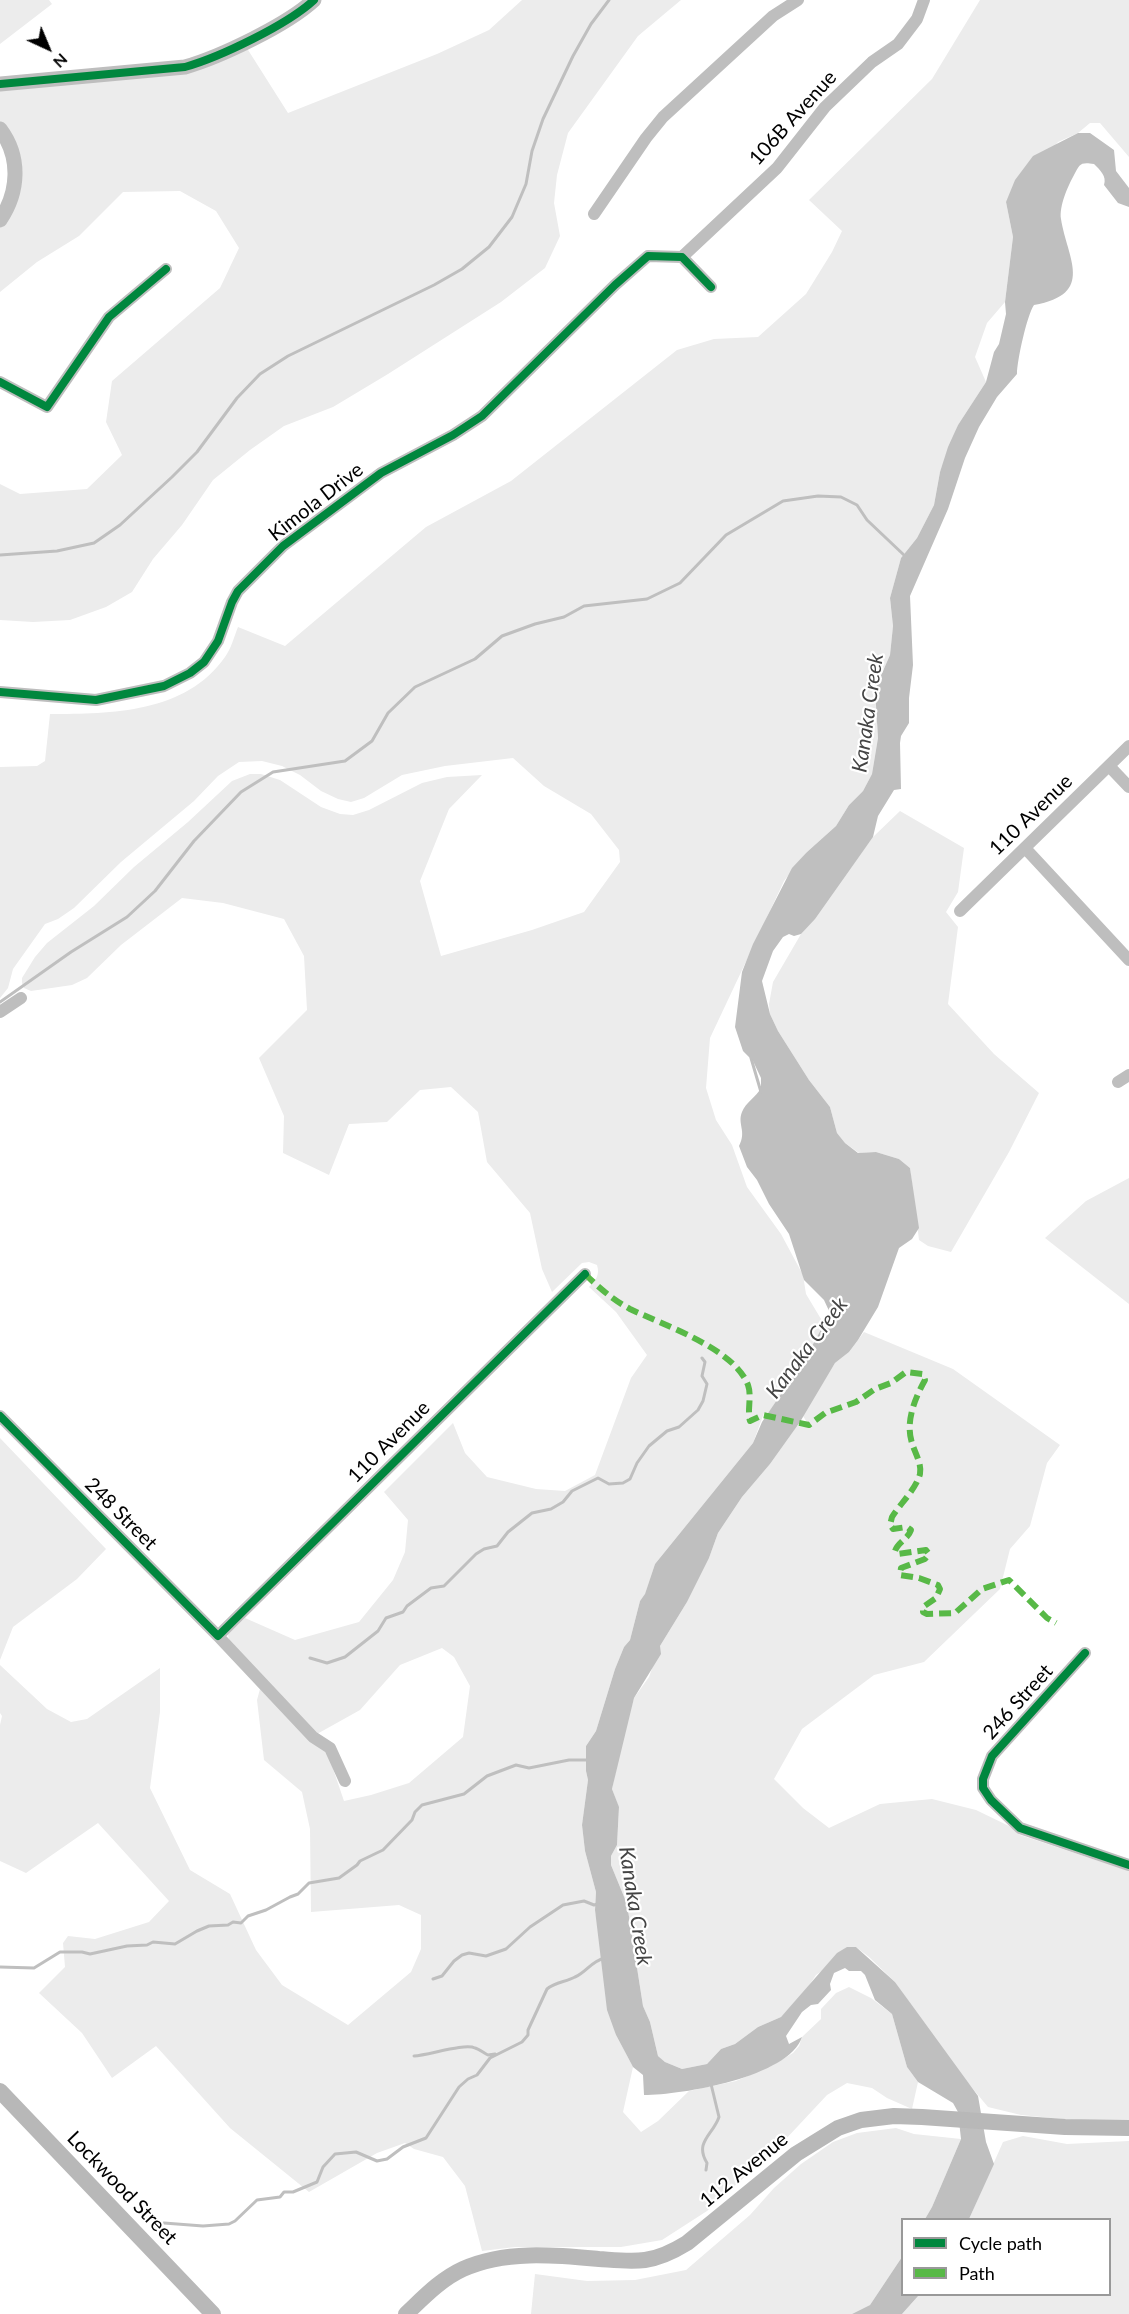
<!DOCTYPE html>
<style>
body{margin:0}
#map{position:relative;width:1129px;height:2314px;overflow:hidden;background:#fff;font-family:Lato,sans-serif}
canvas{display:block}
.legend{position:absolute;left:901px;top:2218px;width:210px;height:78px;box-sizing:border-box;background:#fff;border:2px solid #999;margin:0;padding:8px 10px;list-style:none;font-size:18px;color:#000}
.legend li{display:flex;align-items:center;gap:12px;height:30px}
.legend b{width:30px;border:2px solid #999}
.north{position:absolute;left:18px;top:18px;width:60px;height:60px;-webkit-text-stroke:4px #fff;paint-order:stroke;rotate:136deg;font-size:16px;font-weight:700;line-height:24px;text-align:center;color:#000}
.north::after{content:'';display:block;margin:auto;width:21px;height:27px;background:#000;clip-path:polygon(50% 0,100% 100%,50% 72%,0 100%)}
</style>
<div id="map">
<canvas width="1129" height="2314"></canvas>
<ul class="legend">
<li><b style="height:8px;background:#00873e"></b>Cycle path</li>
<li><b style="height:8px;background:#58b947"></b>Path</li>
</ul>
<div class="north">N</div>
</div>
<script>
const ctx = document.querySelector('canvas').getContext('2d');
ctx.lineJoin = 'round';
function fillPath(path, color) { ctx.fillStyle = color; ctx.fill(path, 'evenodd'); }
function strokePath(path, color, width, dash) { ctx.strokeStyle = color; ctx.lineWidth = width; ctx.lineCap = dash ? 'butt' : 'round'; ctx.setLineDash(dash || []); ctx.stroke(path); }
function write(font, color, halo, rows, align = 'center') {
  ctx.font = font + ' Lato,sans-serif'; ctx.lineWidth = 4.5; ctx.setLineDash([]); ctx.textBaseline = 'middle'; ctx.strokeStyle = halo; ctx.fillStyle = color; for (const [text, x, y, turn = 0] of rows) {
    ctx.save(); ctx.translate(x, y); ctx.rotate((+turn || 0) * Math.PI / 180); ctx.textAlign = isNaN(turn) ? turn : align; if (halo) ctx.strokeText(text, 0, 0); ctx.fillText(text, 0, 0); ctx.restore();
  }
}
fillPath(new Path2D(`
 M0,0H49L52,4L0,44Z
 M522,0H681L638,36L568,133L557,175L554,203L560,236L545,268L501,302L388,374L333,407L284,426L250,450L213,480L182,525L153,559L132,592L106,607L70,620L33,622L0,620V484L20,494L87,489L122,455L106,422L112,381L220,288L239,248L216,211L180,191L123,192L79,236L37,262L0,292V220L14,187L0,129V84L156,71L243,42L288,113L437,54L489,30Z
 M980,0H1129V157L1100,123H1090L1078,133L1058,142L1006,202L1013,237L1005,302L987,323L975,357L986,382L958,425L940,472L934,505L917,538L901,558L890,598L893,626L890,655L875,689L878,738L872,774L863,791L849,805L836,826L807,852L784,881L710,1038L706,1088L716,1120L732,1145L747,1187L781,1234L803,1275L806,1294L824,1324L806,1357L769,1412L764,1413L753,1443L655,1564L645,1595L640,1601L630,1640L624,1647L615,1669L596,1731L586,1746V1771L588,1780L582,1825L585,1851L596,1892L595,1910L616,2035L633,2067L623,2112L641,2132L658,2121L689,2091L736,2081L773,2065L793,2053L799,2046L802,2037L821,2019V2009L836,1993L849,1987L871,1998L892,2014L907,2067L918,2082L912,2109L887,2098L872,2088L847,2083L827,2095L784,2141L707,2211L662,2240L621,2247H515L482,2251L465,2186L443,2157L414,2149L405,2143L377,2153L309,2192L230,2128L156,2046L112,2078L82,2033L39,1993L65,1967L63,1943L68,1936L95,1939L149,1922L169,1901L98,1823L26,1873L0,1861V1725L2,1716L0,1713V1665L47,1709L71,1722L87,1719L160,1668V1712L150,1788L190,1870L230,1894L256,1950L282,1985L348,2025L411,1972L421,1949V1915L399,1905L311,1912L310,1829L302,1792L264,1760L257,1700L260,1689L328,1754L344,1801L371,1795L409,1783L463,1737L470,1686L454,1657L442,1648L400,1665L360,1710L317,1734L229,1640L228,1634L245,1618L295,1640L359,1622L393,1580L405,1552L408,1520L384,1492L453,1423L465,1453L487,1477L536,1489L565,1491L595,1475L631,1378L647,1355L616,1312L589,1287C596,1280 600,1275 597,1265L589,1262L582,1263L552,1292L542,1269L530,1213L487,1162L478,1112L451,1087L420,1090L387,1122L349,1124L329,1175L283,1153L284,1116L259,1058L307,1010L304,956L284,919L223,903L182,898L121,945L87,978L72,985L31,991L24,988L22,983V978L35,957L47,943L94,906L134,867L188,822L232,781L250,774H261L280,780L321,807L340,814L353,815L369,810L422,783L447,777L482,775L449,809L420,881L441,956L532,930L584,912L620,862L619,850L591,814L544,786L513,758L445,766L402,775L364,798L351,802L338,799L321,791L300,775L282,766L262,761L239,762L218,776L194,801L121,862L74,908L58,919L45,924L13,969L8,988L0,998V767L37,766L45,761L50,714C111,714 186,713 225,657C231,649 234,637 238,627L285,646L426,527L511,481L677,350L714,339L758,337L806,294L832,252L842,231L809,200L932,79Z
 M900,811L964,848L958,892L946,912L958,927L948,1004L994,1054L1039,1093L1009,1152L951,1252L928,1246L919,1240L910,1168L899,1159L876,1152L859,1153L845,1143L837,1133L830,1107L809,1080L778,1031L770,1014L769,1004L773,982L801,934L873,837Z
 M1129,1178V1304L1045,1238L1086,1201Z
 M864,1332L953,1369L1060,1445L1047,1463L1030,1526L1010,1549L1000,1589L924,1662L874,1675L802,1729L774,1779L803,1808L829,1828L880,1804L932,1799L976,1810L1009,1826L1020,1835L1129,1871V2121L1093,2122L1021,2115L988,2107L953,2065L895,1982L869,1957L856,1947L816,1975L804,1993L781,2017L758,2027L735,2044L721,2049L707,2064L682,2069L665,2062L658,2056L650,2022L643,2006L627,1904L611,1865V1856L617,1845L619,1808L612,1789L627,1719L634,1698L649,1677L660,1646L687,1602L709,1558L718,1533L742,1497L770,1464L797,1426L806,1427L808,1424L803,1416L805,1411L835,1363L849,1352Z
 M0,1438L106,1549L77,1579L13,1627L0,1660Z
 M896,2128L914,2134L961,2139L932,2207L925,2219L902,2220V2257L870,2305L852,2314H531L535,2274L587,2281L635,2280L686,2270L750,2215L774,2188L801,2164L833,2142L857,2133Z
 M1023,2136L1067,2144L1129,2141V2314H902L919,2295L1110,2294V2220L969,2219L1003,2142Z`), '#ececec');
fillPath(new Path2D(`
 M1078,133H1090L1114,150L1116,171L1129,188V207L1118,203L1104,185C1107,176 1100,170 1094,164C1080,162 1080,164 1074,175C1068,186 1059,206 1061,219C1067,258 1096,294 1034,305C1027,315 1017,361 1017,374L997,397L979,427L965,458L948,509L910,596L913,665L909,698V723L901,736L900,743L901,789L894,790L878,816L873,837L815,919L801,934L794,936L789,934L783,937L773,951L762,981L770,1014L778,1031L809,1080L830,1107L837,1133L845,1143L858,1153L876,1152L899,1159L910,1168L919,1228L912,1239L899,1248L878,1307L858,1340L849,1352L835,1363L800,1422L770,1464L742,1497L718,1533L709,1558L687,1602L660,1646L661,1654L634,1698L612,1789L619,1807L617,1845L611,1856V1865L627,1904L643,2006L650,2022L658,2056L665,2062L682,2069L707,2064L721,2049L735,2044L758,2027L781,2017L837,1953L847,1947H856L895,1982L978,2096L986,2142L994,2164L969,2219H925L932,2207L961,2139L958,2112L953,2103L918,2082L907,2067L892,2014L875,2000L865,1975L861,1971H849L845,1968L834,1973L830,1984L831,1990L818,2004L811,2005L802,2012L786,2036L789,2044L802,2037C789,2077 682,2095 644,2095L643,2075L633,2067L616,2035L607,2010L595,1910L596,1892L585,1851L582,1825L588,1780L586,1771V1746L596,1731L615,1669L624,1647L630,1640L640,1601L645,1594L655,1564L753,1443L762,1422L806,1357L830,1313L824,1300L804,1280L789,1234L769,1204L757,1180L747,1167L739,1146C747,1131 737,1124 742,1112C746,1102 756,1097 761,1088V1078L753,1061L743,1051L735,1027L742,972L753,944L792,868L807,852L836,826L849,805L863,791L872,774L878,738L875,689L890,655L893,626L890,598L901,558L917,538L934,505L940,472L948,447L958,425L986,382L994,352L999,344L1006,314L1005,302L1013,237L1006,202L1015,180L1033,156Z
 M902,2257V2294L919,2295L902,2314H852L870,2305Z`), '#bfbfbf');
strokePath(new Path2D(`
 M0,555L57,551L94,543L120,525L172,477L197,452L237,398L260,374L288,356L434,285L462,269L489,247L512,217L526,184L532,151L543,119L573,56L591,24L609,0
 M0,1002L71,952L127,917L155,891L194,841L241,792L273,772L345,761L372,741L388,713L415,687L475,659L502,636L535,624L564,617L584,606L647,599L680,583L726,535L783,501L818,496L841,497L857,505L867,520L905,556
 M751,1058L761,1092
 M310,1658L327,1663L345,1657L378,1631L386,1618L403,1612L407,1606L431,1588L444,1586L476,1554L484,1549L497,1546L508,1532L532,1513L551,1509L563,1502L572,1491L598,1478L609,1484L623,1483L630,1479L637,1463L649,1446L667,1431L679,1427L698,1410L703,1401L707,1384L702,1376L705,1362L702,1358
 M0,1967L34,1968L60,1952H82L90,1954L127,1946L147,1945L153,1942L175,1944L197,1931L209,1926L228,1925L233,1922L241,1923L248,1916L266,1910L290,1897L298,1894L309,1883L339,1878L357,1865L360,1861L383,1850L412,1820L415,1812L422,1805L464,1794L487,1776L516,1765L529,1768L569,1760H588
 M433,1979L442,1976L454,1961L462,1955L469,1953L486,1956L506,1949L530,1927L563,1905L584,1901L594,1905L598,1904
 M414,2056C429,2055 465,2043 475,2048C479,2049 484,2053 488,2055L495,2054
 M706,2170L707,2163C694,2142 713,2135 719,2117L711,2084
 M164,2223L203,2226L229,2224L235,2221L257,2200L280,2197L284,2192H293L317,2182L323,2167L335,2154L356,2152L377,2161L387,2159L403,2147L426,2138L459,2087L468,2079L477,2075L490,2058L522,2042L528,2035V2030L547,1989C555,1982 566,1982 575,1977C587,1972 591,1961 605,1958`), '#bfbfbf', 3);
strokePath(new Path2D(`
 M594,214L646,138L663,117L773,16L798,0
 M682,257L777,168L825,107L872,62L898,44L917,19L924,0
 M0,382L47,407L109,317L166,269
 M0,692L96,700L164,686L190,673L204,662L218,641L232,602L238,591L283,546L381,473L453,435L482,416L615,285L648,256L682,257L711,287
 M1109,766L1129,787
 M1025,848L1129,960
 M960,911L1129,746
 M0,1012L21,998
 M1118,1082L1129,1075
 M0,1416L218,1636L313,1737L330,1748L345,1781
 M218,1636L585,1274
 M1085,1653L992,1756L983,1779V1788L991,1800L1020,1828L1129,1865`), '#bebebe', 12);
strokePath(new Path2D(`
 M0,84L185,67C220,57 287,25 314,0
 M0,129C21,157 19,192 0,220`), '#bebebe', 15);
strokePath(new Path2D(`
 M0,2091L213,2314
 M406,2314C424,2297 441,2279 463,2269C505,2250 555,2255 599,2259C614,2260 630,2262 645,2260C660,2258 674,2251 687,2243L796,2154L838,2128L861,2120L894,2116L922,2117L1065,2127L1129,2128`), '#b8b8b8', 16);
strokePath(new Path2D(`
 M585,1274C597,1286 613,1300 630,1309C663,1325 734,1348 748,1385C752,1396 747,1410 750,1421L763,1415L809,1425L825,1413L856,1402L875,1389L891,1383L906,1372L923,1374L925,1380C915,1398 905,1422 912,1443C915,1453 922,1464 920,1474C916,1489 900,1504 892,1517L890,1525L893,1529L907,1527L911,1530C908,1539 898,1542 895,1551L898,1554L926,1550L929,1554L925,1559L901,1568L900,1575L919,1578L938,1585L940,1589L936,1598L923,1607V1612L927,1614L955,1613L982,1589L1009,1580L1047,1618L1056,1623`), '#58b947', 6, [12, 6]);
strokePath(new Path2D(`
 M0,84L185,67C220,57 287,25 314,0
 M0,382L47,407L109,317L166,269
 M0,692L96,700L164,686L190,673L204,662L218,641L232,602L238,591L283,546L381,473L453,435L482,416L615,285L648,256L682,257L711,287
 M0,1416L218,1636L585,1274
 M1085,1653L992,1756L983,1779V1788L991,1800L1020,1828L1129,1865`), '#00873e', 8);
write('20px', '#000', '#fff', [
 ["106B Avenue",793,118,-48],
 ["Kimola Drive",316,502,-38],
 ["110 Avenue",1031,815,-44],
 ["110 Avenue",389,1442,-45],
 ["248 Street",121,1514,45],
 ["246 Street",1018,1702,-48],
 ["112 Avenue",744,2170,-39],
 ["Lockwood Street",122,2188,46]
]);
write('italic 21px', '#444', '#fff', [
 ["Kanaka Creek",868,713,-82],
 ["Kanaka Creek",807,1348,-53],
 ["Kanaka Creek",635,1906,81]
]);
</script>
